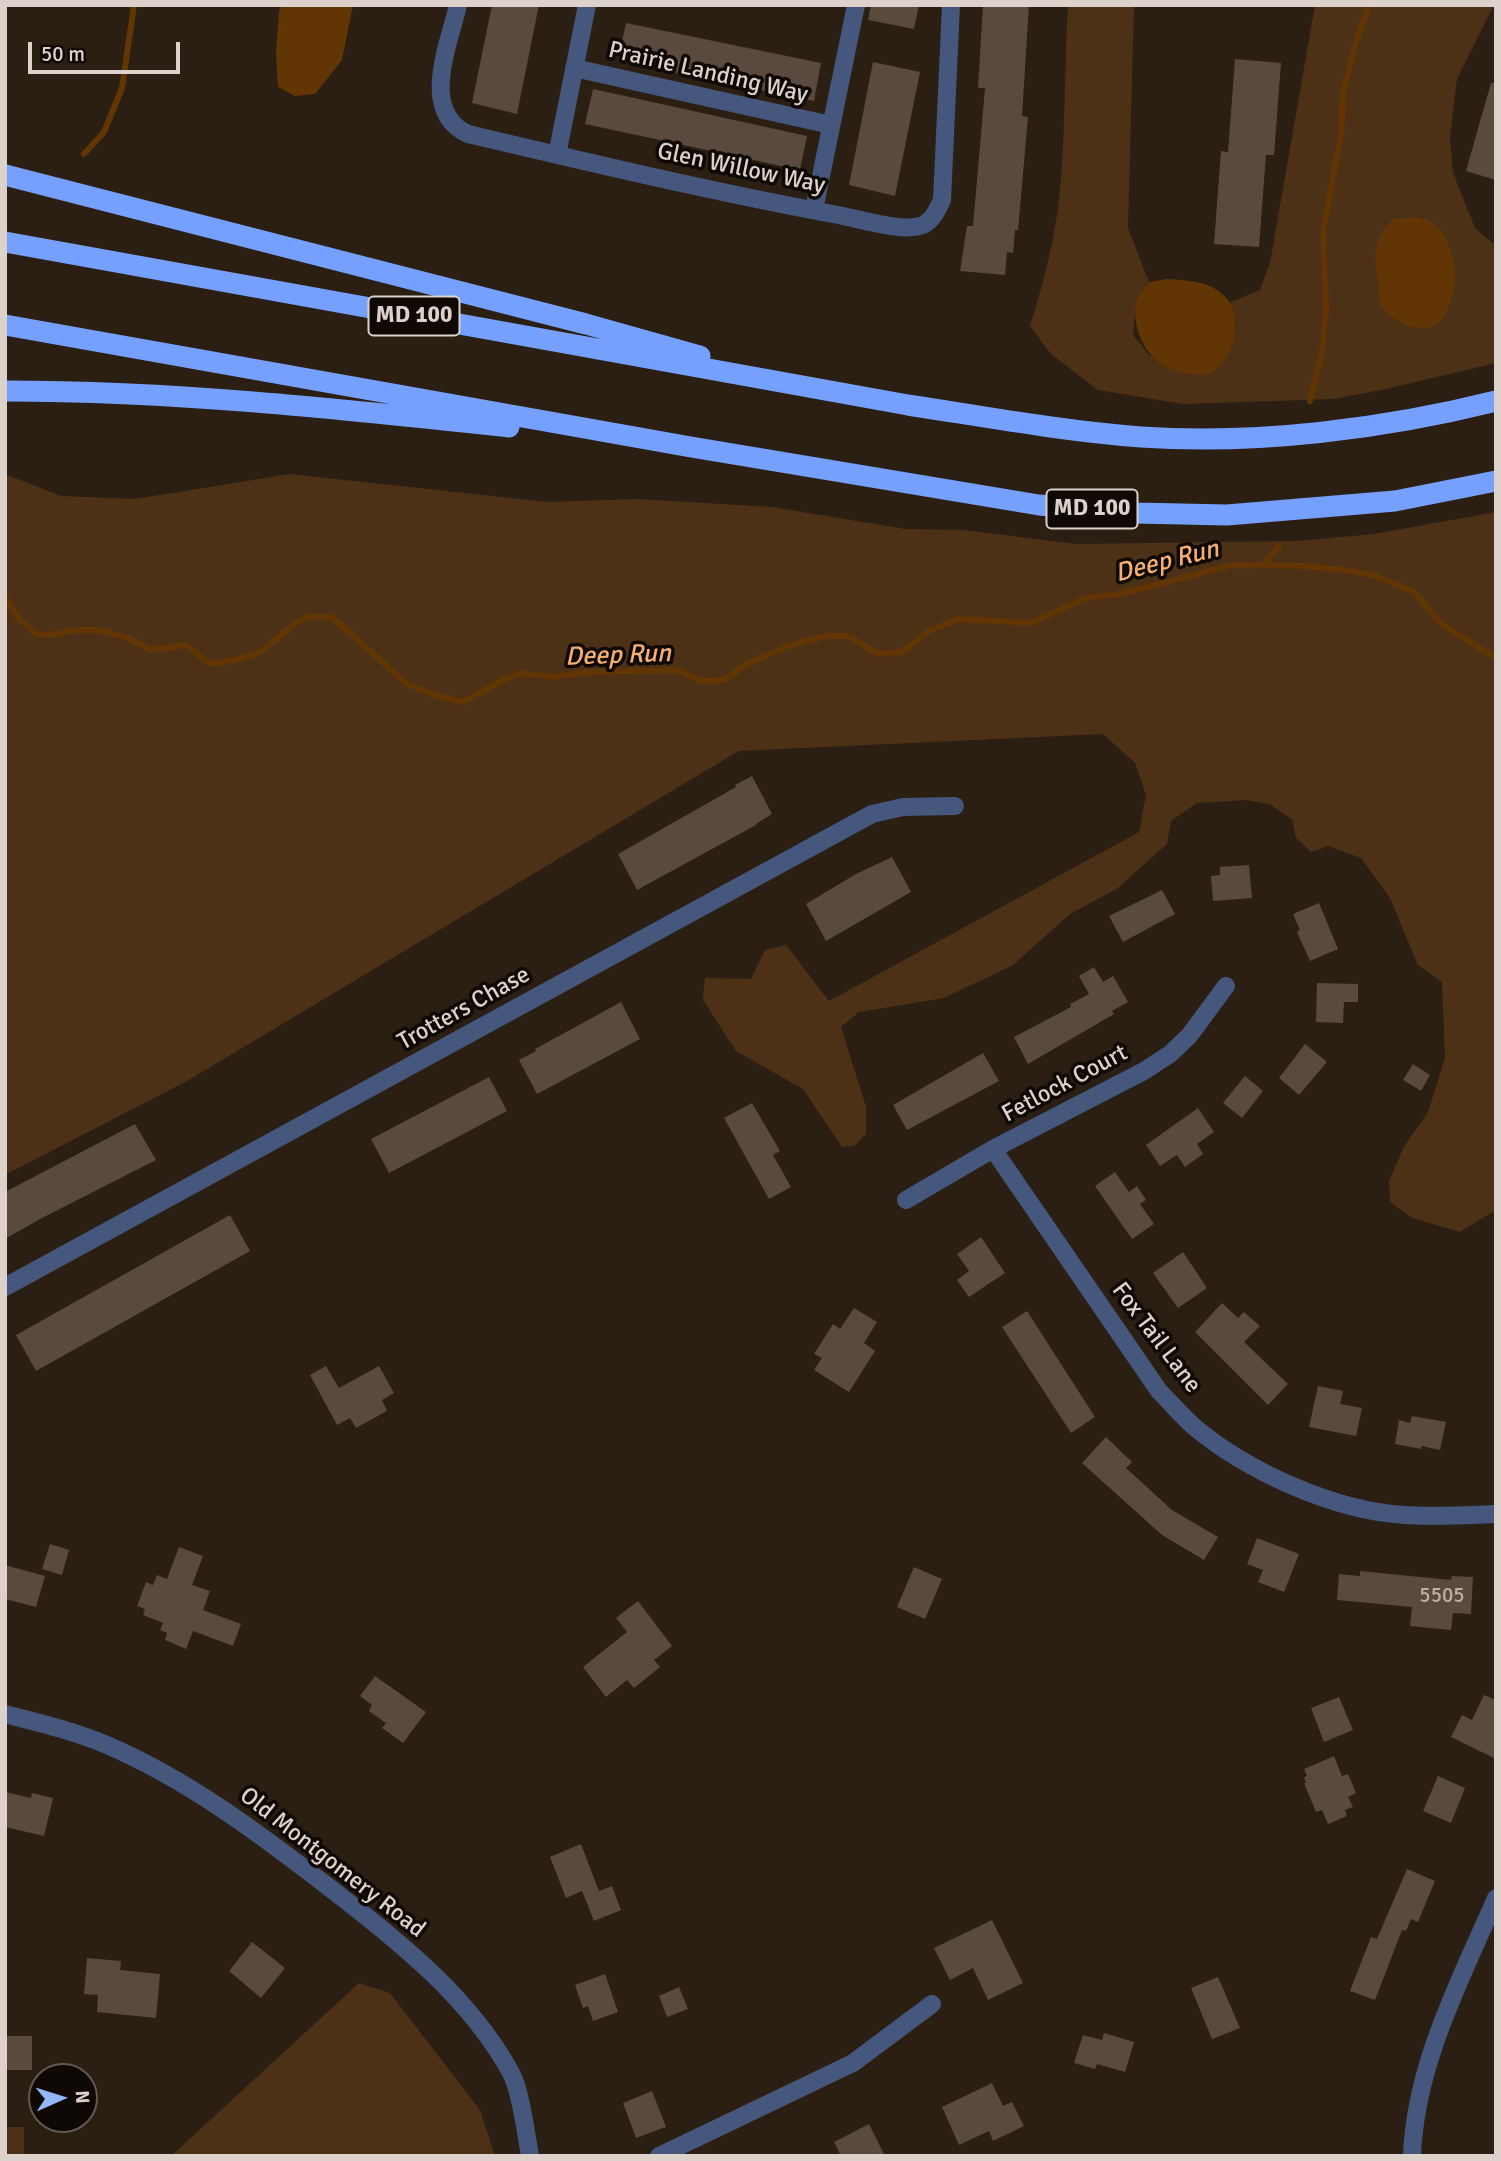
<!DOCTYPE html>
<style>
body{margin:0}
#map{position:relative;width:1501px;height:2161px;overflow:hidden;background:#2b1e12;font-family:Signika,sans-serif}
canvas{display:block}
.frame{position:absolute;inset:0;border:7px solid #dcd2cb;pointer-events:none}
.north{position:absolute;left:28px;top:2063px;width:70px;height:70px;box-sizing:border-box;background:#0f0905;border:2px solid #615954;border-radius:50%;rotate:87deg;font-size:19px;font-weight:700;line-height:28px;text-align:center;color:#dcd2cb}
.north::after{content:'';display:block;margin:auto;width:24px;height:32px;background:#95b6fd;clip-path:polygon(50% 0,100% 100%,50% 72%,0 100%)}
.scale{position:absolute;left:28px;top:42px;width:152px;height:32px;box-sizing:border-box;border:4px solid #dcd2cb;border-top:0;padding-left:9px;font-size:21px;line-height:24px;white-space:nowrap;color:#dcd2cb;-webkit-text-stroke:5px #0f0905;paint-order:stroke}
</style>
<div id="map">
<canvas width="1501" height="2161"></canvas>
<div class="frame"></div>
<div class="north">N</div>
<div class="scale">50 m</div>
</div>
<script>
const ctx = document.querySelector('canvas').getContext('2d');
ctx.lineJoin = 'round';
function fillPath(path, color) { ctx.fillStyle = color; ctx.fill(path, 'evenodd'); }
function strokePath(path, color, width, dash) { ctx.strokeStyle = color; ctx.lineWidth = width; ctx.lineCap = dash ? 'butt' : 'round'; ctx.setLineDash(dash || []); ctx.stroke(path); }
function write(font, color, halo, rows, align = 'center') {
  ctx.font = font + ' Signika,sans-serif'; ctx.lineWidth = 7; ctx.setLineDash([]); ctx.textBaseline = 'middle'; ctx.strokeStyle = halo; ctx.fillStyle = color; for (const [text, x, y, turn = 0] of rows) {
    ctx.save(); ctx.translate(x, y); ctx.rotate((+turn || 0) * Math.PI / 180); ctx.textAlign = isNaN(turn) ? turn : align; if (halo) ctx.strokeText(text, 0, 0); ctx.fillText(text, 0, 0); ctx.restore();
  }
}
fillPath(new Path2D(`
 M1068,5H1134L1128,228L1149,282L1137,298L1133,335L1150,356L1232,345L1236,321L1230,302L1260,290L1270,263L1315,5H1494L1457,79L1450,137L1453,173L1475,228L1496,246V363L1386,389L1334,399L1182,404L1098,390L1051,354L1030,326C1043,285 1054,243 1059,200C1066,135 1064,70 1068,5Z
 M5,474L61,496L135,499L290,474L547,502L638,499L772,507L905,529L964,530L1076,544L1297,541L1374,534L1496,512V1210L1460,1232L1412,1218L1390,1202L1389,1182L1403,1148L1428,1112L1445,1058L1442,982L1418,965L1390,898L1361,858L1328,846L1311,852L1296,838L1292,819L1269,804L1246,800L1197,803L1171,821L1167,844L1150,859L1118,888L1070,914L1013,965L944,998L859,1012L841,1027L866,1107V1134L854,1146L842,1147L803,1089L736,1051L703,1000L705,978L751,979L765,950L786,945L829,1001L1139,832L1146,795L1135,763L1103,734L739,751L185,1082L5,1175Z
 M359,1983L390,1993L480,2110L495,2156H171Z
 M5,2127H24V2156H5Z`), '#4d3117');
fillPath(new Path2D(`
 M282,5H353L342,60L315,94L295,96L278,87L276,53L279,11Z
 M1416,217C1420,218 1427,219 1431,222C1459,240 1462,296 1441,320C1426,338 1391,322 1381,305C1379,299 1379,289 1378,283C1374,255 1373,241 1393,219Z
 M1167,279C1189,280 1217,282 1230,303C1243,323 1232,364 1209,373C1200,377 1186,373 1177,371C1161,367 1149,356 1142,341C1136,330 1133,311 1137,299C1139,293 1146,287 1149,282Z`), '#613604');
strokePath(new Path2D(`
 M84,154L104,132L122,88L134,5
 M1310,401L1322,352L1326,309L1323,232L1341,134L1343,93L1356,42L1369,5
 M1263,565L1279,546
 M5,598L20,620L37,634L54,635L74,630H101L128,638L151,650L186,645L210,664C225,661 245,660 258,653C287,636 296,608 333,618L407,684L437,696L463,702L505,679L521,673L553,677L589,672L677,670L701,681L725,680L745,665L788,646L827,636H849L878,654L902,652L929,631L958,619L1031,623L1086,598L1121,594L1231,565L1303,566L1353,571L1376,576L1414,592L1441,624L1496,658`), '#613604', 6);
fillPath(new Path2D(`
 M492,5H539L517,114L472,103Z
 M871,5H919L914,29L868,20Z
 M983,5H1029L1022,116L1028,117L1022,185L1018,230H1015L1013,253L1007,252L1005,275L960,271L967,226H973L985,88H978Z
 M626,23L821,63L814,101L618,61Z
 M1235,59L1281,63L1274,155H1266L1259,247L1214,244L1221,151L1228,152Z
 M873,62L920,72L895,196L849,185Z
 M1491,83H1496V180L1466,171Z
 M593,89L807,136L800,170L585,124Z
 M752,776L772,814L756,824V825L637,890L618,854L736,787L735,785Z
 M892,857L911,892L826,941L806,904L856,874Z
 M1249,865L1252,898L1213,901L1211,876L1220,875V867Z
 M1162,890L1175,914L1123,942L1109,916Z
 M1319,903L1338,949L1310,961L1297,932L1300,930L1293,914Z
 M1094,967L1103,982L1113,976L1128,1002L1112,1011L1114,1014L1028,1064L1014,1037L1071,1007L1070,1004L1089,994L1079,976Z
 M1317,983L1358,984V1002H1344L1343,1023L1316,1022Z
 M621,1002L640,1039L537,1094L519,1060L536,1051L535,1049Z
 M1305,1044L1327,1062L1299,1095L1279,1078Z
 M983,1053L999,1081L907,1130L893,1105Z
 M1413,1064L1430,1075L1421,1091L1403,1080Z
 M1245,1076L1263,1091L1242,1118L1223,1103Z
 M489,1077L507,1111L389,1173L371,1139Z
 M752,1103L780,1151L773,1155L791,1187L769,1199L724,1118Z
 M1198,1108L1214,1132L1197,1144L1203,1154L1185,1167L1177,1155L1160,1166L1146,1145Z
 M135,1124L156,1160L42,1218L5,1239V1192Z
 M1115,1172L1129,1192L1137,1186L1146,1200L1140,1204L1154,1224L1132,1239L1095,1186Z
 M230,1215L250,1251L36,1371L16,1335Z
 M981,1237L1005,1273L969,1297L957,1280L969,1271L957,1254Z
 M1183,1252L1207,1288L1178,1308L1153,1273Z
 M1222,1303L1238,1318L1244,1312L1260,1326L1244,1342L1288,1384L1268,1405L1195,1332Z
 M854,1308L877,1322L864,1343L875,1351L849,1392L814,1370L822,1358L814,1354L833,1324L840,1329Z
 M1027,1311L1095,1417L1071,1433L1002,1327Z
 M326,1366L339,1388L379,1366L394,1393L382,1400L387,1411L356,1428L350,1418L337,1425L310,1375Z
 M1318,1386L1343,1391L1340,1404L1362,1408L1356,1436L1309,1427Z
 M1412,1416L1446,1422L1440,1450L1422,1446L1421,1449L1395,1444L1399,1420L1410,1423Z
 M1106,1437L1132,1462L1126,1468L1172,1510L1218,1537L1204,1560L1162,1535L1082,1463Z
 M1257,1538L1299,1554L1284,1592L1258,1582L1263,1570L1247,1564Z
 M50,1544L69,1550L62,1575L42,1569Z
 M179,1547L203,1556L192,1585L210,1591L203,1610L241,1624L233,1646L193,1631L186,1649L165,1640L167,1633L160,1630L163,1623L143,1615L145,1609L137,1606L146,1582L153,1585L157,1575L167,1579Z
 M5,1565L45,1576L36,1607L5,1599Z
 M914,1567L942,1579L925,1619L897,1607Z
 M1360,1571L1451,1580L1452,1576L1473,1577L1471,1614L1453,1613L1451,1630L1410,1626L1412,1607L1337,1600L1339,1574L1360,1576Z
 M638,1601L672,1646L654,1660L660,1667L634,1688L627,1680L606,1697L583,1667L627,1632L616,1618Z
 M375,1676L426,1712L403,1743L382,1728L386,1723L369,1711L372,1705L360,1696Z
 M1484,1695L1496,1700V1759L1451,1737L1462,1715L1472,1720Z
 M1339,1697L1353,1730L1324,1742L1311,1708Z
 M1334,1756L1342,1776L1348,1774L1356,1793L1348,1797L1353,1807L1345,1810L1347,1816L1328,1824L1322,1810L1316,1812L1304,1783H1306L1304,1777L1307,1776L1304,1769Z
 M1438,1776L1465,1788L1451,1823L1423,1811Z
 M5,1792L31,1798L32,1793L53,1798L44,1836L5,1827Z
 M581,1844L599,1891L612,1886L621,1910L594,1921L582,1891L566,1898L550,1857Z
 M1407,1869L1435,1881L1418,1922L1411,1919L1406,1931L1402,1930L1375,2000L1350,1991L1371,1937L1377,1939Z
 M992,1920L1023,1983L988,2000L973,1968L950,1980L934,1948Z
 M252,1942L285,1968L261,1998L229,1971Z
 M87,1958L121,1961L120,1970L160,1974L156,2018L97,2012L98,1995L84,1994Z
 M605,1974L618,2012L593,2021L588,2006L583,2008L575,1985Z
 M1218,1977L1240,2028L1212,2039L1191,1988Z
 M679,1987L688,2009L667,2017L659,1996Z
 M1104,2033L1134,2042L1125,2072L1097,2064L1095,2069L1074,2063L1083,2035L1102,2040Z
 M5,2036H32V2070H5Z
 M992,2083L1003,2106L1012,2102L1024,2126L993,2141L989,2131L959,2145L942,2107Z
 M652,2091L666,2127L636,2138L623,2103Z
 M869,2124L885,2156H841L834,2142Z`), '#594a3d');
strokePath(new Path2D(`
 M458,5C449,45 419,111 468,134C591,163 714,192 838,215C860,219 903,233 923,225C933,220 937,210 942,200L951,5
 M574,68L831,125
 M557,155L587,5
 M814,210L856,5
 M993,1149L1159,1391C1170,1402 1180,1414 1192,1425C1246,1471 1334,1511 1405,1515C1435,1517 1466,1515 1496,1514
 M906,1200L993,1149L1144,1071L1170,1054L1189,1036L1226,986
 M5,1287L872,814L903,807L955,806
 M5,1714C39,1723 75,1731 107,1745C188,1780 257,1832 326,1885C395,1939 468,1994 511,2073C521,2091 526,2134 530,2156
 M659,2156L853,2063L932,2004
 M1412,2156C1415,2065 1461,1979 1496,1898`), '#45577c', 18);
strokePath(new Path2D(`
 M5,175L586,324L700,356
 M5,242L908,405C986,417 1063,431 1141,437C1256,445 1384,429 1496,401
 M5,325L691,447L1039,505L1135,513L1227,515L1395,501L1496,481
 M5,391C174,391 341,409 509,427`), '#75a0fd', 21);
write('21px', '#bbb0a8', null, [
 ["5505",1442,1596]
]);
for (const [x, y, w] of [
 [414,316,91],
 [1092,509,91]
]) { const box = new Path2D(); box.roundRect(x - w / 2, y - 19.5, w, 39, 5); ctx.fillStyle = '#0f0905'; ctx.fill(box); strokePath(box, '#dcd2cb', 2); }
write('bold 23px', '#dcd2cb', null, [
 ["MD 100",414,316],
 ["MD 100",1092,509]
]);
write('24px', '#dcd2cb', '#0f0905', [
 ["Prairie Landing Way",708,73,13],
 ["Glen Willow Way",741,169,12],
 ["Trotters Chase",464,1009,-29],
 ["Fetlock Court",1065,1084,-28],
 ["Fox Tail Lane",1156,1338,53],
 ["Old Montgomery Road",332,1863,38]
]);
write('italic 26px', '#f6af71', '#0f0905', [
 ["Deep Run",1167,562,-14],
 ["Deep Run",618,656,-2]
]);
</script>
